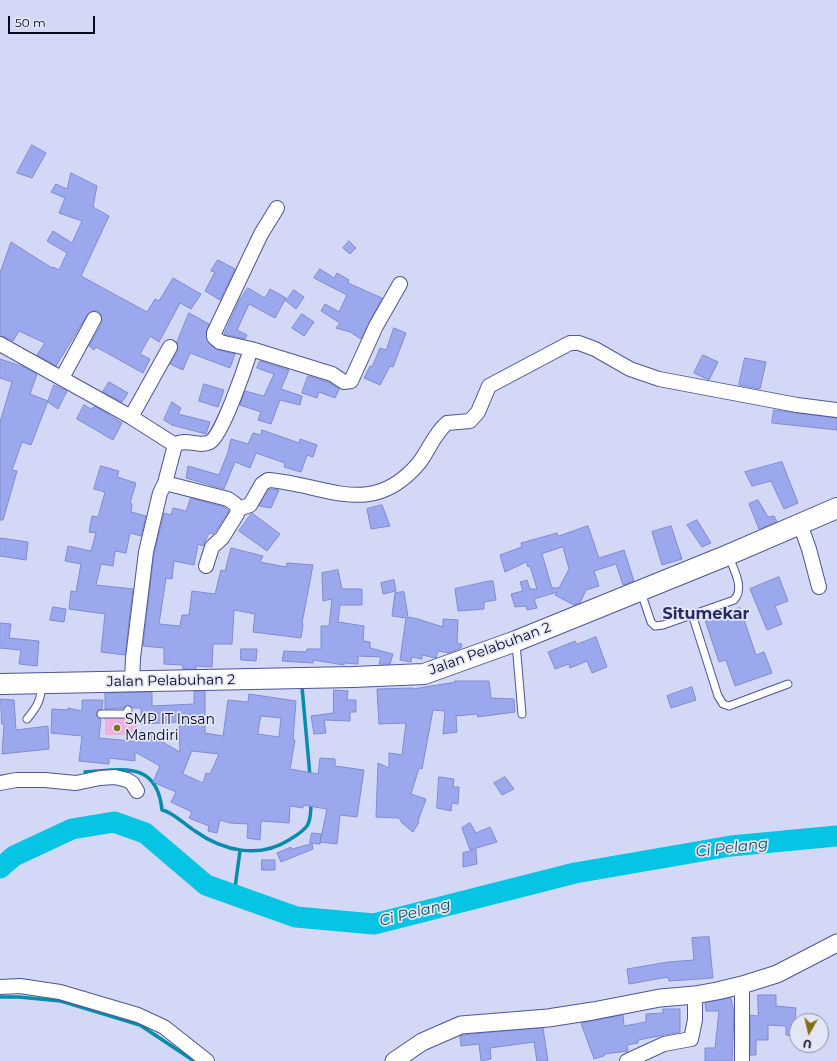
<!DOCTYPE html>
<style>
body{margin:0}
#map{position:relative;width:837px;height:1061px;overflow:hidden;background:#d2d8f6;font-family:Montserrat,sans-serif}
canvas{display:block}
.north{position:absolute;left:789px;top:1013px;width:40px;height:40px;box-sizing:border-box;background:#e3e6f5;border:1px solid #8b8ea1;border-radius:50%;rotate:188deg;font-size:11px;font-weight:700;line-height:16px;text-align:center;color:#080922}
.north::after{content:'';display:block;margin:auto;width:14px;height:18px;background:#857010;clip-path:polygon(50% 0,100% 100%,50% 72%,0 100%)}
.scale{position:absolute;left:8px;top:16px;width:87px;height:18px;box-sizing:border-box;border:2px solid #080922;border-top:0;padding-left:5px;font-size:12px;line-height:14px;white-space:nowrap;color:#080922;-webkit-text-stroke:3px #e3e6f5;paint-order:stroke}
</style>
<div id="map">
<canvas width="837" height="1061"></canvas>
<div class="north">U</div>
<div class="scale">50 m</div>
</div>
<script>
const ctx = document.querySelector('canvas').getContext('2d');
ctx.lineJoin = 'round';
function fillPath(path, color) { ctx.fillStyle = color; ctx.fill(path, 'evenodd'); }
function strokePath(path, color, width, dash) { ctx.strokeStyle = color; ctx.lineWidth = width; ctx.lineCap = dash ? 'butt' : 'round'; ctx.setLineDash(dash || []); ctx.stroke(path); }
function write(font, color, halo, rows, align = 'center') {
  ctx.font = font + ' Montserrat,sans-serif'; ctx.lineWidth = 3.5; ctx.setLineDash([]); ctx.textBaseline = 'middle'; ctx.strokeStyle = halo; ctx.fillStyle = color; for (const [text, x, y, turn = 0] of rows) {
    ctx.save(); ctx.translate(x, y); ctx.rotate((+turn || 0) * Math.PI / 180); ctx.textAlign = isNaN(turn) ? turn : align; if (halo) ctx.strokeText(text, 0, 0); ctx.fillText(text, 0, 0); ctx.restore();
  }
}
fillPath(new Path2D(`
 M137,716V735H105V717Z`), '#edb0de');
strokePath(new Path2D(`
 M302,687L310,776
 M85,772C122,770 157,760 162,810C173,812 185,825 195,831C223,851 259,859 289,840C309,828 311,825 311,802
 M234,895L240,851
 M0,997H19L61,1001L140,1025L194,1061`), '#078caa', 3.5);
strokePath(new Path2D(`
 M0,868L14,856L72,829L114,822L145,833L206,885L296,917L374,924L575,873L731,846L837,836`), '#06c4e4', 21);
const building = new Path2D(`
 M32,145L46,153L32,178L17,173Z
 M71,173L97,186L93,207L109,216L81,276L147,312L155,299L159,301L173,278L201,294L191,309L180,303L159,342L150,336L140,354L150,359L143,373L96,347L94,350L89,346L102,323L101,315L98,311H93L87,315L56,366L37,355L45,343L19,331L13,341L0,335V273L11,242L52,268L53,267L59,270L67,253L47,241L53,231L72,243L82,221L59,213L65,198L51,192L56,184L67,189Z
 M349,241L356,248L350,254L343,248Z
 M218,260L235,269L220,300L205,291L215,272L211,271Z
 M320,269L334,278L337,273L349,280L348,283L382,298L361,339L350,332L336,328L340,323L321,311L325,304L339,312L347,295L314,278Z
 M248,288L265,298L270,289L286,298L275,318L249,304L237,330L247,335L245,339L224,334L239,301Z
 M294,290L304,297L296,309L286,301Z
 M189,313L209,324L206,333L209,344L218,350L235,354L230,368L190,353L183,370L170,364L178,351L177,342Z
 M302,314L314,322L304,336L292,328Z
 M394,328L406,333L393,367L390,366L380,385L364,378L370,366L372,367L380,348L386,350Z
 M703,355L718,362L709,380L694,373Z
 M745,358L766,362L760,389L739,385Z
 M0,359L24,367L37,374L30,394L48,401L31,445L22,442L12,470L17,471L3,520H0V422L12,382L0,378Z
 M260,361L289,370L281,389L302,396L300,405L280,400L271,424L258,420L261,412L240,405L245,391L264,396L274,374L257,368Z
 M308,376L328,382L339,389L335,398L319,392L317,398L302,393Z
 M109,382L128,393L122,402L103,392Z
 M204,384L224,390L218,407L199,401Z
 M54,385L67,391L58,409L48,402Z
 M172,402L181,408L178,414L210,422L206,434L172,425L164,420Z
 M84,405L91,409L95,406L122,423L113,440L77,419Z
 M774,410L837,418V430L772,423Z
 M262,430L299,443L300,439L317,445L313,457L307,455L301,472L284,467L285,463L256,453L250,468L235,462L224,489L186,478L188,466L219,475L228,452L231,439L248,444L253,433L261,435Z
 M782,462L798,503L784,509L771,481L752,486L745,472Z
 M101,466L119,471L117,477L136,483L130,503L132,504L131,512L146,516L141,536L130,533L126,553L115,551L113,566L101,564L96,585L133,589L125,655L101,652L105,614L69,609L71,591L76,592L81,564L65,561L68,546L91,551L96,533L89,532L92,516L98,517L105,492L94,489Z
 M270,489L279,490L271,508L259,506Z
 M191,498L224,507L229,511L215,532L213,534L209,533L203,546L198,544L194,565L174,561L172,579L166,578L159,624L180,626L182,615H189L192,591L215,594L221,570L225,571L231,548L263,556L260,562L286,567L287,563L313,565L302,623L303,624L301,638L253,632L255,614L234,610L232,644H213L212,667L196,666V669H183V665L164,664V648L143,646L154,554L164,513L171,515L173,508L186,511Z
 M758,500L768,517L774,516L777,522L759,529L749,504Z
 M382,505L390,526L371,529L367,509Z
 M252,513L280,534L267,551L239,531Z
 M697,520L711,543L702,547L687,525Z
 M588,526L599,558L624,550L634,581L623,585L616,564L594,571L599,586L586,590L580,603L574,605L555,595L557,592L534,599L537,608L527,610L526,606L515,607L511,594L523,591L520,582L527,580L530,589H537L530,566L528,567L526,562L505,572L500,555L522,547L521,543L557,533L558,536ZM563,547L569,569L559,588H552L542,554Z
 M671,526L682,559L662,565L652,532Z
 M0,538L28,542L26,560L0,556Z
 M338,570L342,589H362V605H340L338,622L364,626L363,641L370,642V648L393,654L390,664H379L381,657L358,656V664L344,663V665L313,660V663L282,661L284,651L306,652L307,649H321V626H329L332,599L323,601L322,573Z
 M779,577L788,601L775,606L782,624L767,630L750,589Z
 M394,580L396,591L383,594L381,583Z
 M489,581H493L496,600L484,602V609L458,611L455,589Z
 M404,592L408,617L418,619L443,627V619L458,620L457,643L462,644L461,648L449,653L438,651L436,658L422,655V659L412,657L411,662L400,660L406,618L392,616L395,593Z
 M53,607L66,609L64,622L50,620Z
 M740,608L756,655L764,652L772,673L735,686L726,660L719,662L705,620Z
 M0,623L11,624L9,638L39,641L37,666L19,664L21,650L0,648Z
 M596,637L607,667L592,673L587,661L570,668L569,664L555,669L548,652L575,641L577,644Z
 M241,649H257L256,661L241,660Z
 M455,681H489L491,698L514,699L515,712L478,717L477,714L456,716L457,732L443,734L445,711L433,710L422,769L419,768L411,794L426,799L418,821L419,822L413,832L402,823L399,818L376,817L378,763L389,768V753L402,755L406,723L379,724L377,689L413,688V689L456,682Z
 M692,687L696,700L671,708L667,696Z
 M334,690L348,691L347,700H356V712H350V721L324,720L326,733L314,734L311,716L333,713Z
 M205,691V733L223,736L228,700L248,702L249,694L296,701L293,740H295L290,769L318,774L320,758L335,759V766L364,770L357,817L340,815L337,844L320,842L327,809L303,805V808L290,806L289,823L261,821L260,840L247,838L248,824L230,823L220,820L217,833L208,831L209,826L189,818L192,812L171,802L176,792L153,782L160,766L135,752V761L109,758V764L79,761L82,736L51,733L52,709L68,710V708L82,711V700H103L102,709L98,710L96,714L97,717L101,719L99,738L142,742L141,730L180,752L179,722L141,724V708H133L128,705L123,708L105,709V693L152,692V706L194,704V692ZM261,716L281,718L279,737L258,734ZM192,751L219,754L210,774L206,773L203,783L183,774Z
 M1,699L14,700L16,730L48,726L49,749L2,754L4,724H2Z
 M439,777L454,779L453,787H459L458,804L452,803L451,811L437,808Z
 M505,777L514,789L502,795L494,783Z
 M470,823L476,833L490,827L497,842L470,850L462,828Z
 M312,833L321,834L320,844L310,843Z
 M312,844L313,849L281,862L277,853L291,847V849Z
 M476,850L477,864L463,867V853Z
 M262,860H275V870H262Z
 M709,937L713,978L669,981L668,977L629,984L627,969L668,962L694,960L692,938Z
 M758,995H776V1006L796,1008L795,1021H797V1036L786,1035V1026L768,1025V1040H756V1055H750V1015L758,1016Z
 M731,998L734,1014L732,1061H705V1048H715L719,1011H706L705,1003Z
 M663,1009H680V1032L638,1040V1043L627,1045L628,1051L604,1054V1056L594,1059L581,1023L623,1015L624,1026L646,1022V1014L663,1013Z
 M543,1028L548,1061H537L534,1042L490,1048L491,1059L481,1061L479,1044L461,1046L460,1036L463,1035Z`);
fillPath(building, '#9ba8ee');
strokePath(building, '#7f8cd0', 1);
const service = new Path2D(`
 M641,592L651,622L655,626L663,625L734,600C745,589 734,570 729,557
 M692,614L718,696L723,704L729,706L788,684
 M516,643L522,714
 M101,714H126L128,710
 M27,719C37,707 42,699 41,684`);
const minor = new Path2D(`
 M0,344L131,417L175,445
 M251,349L220,342L214,337V333L261,234L277,208
 M62,378L94,319
 M131,417L170,347
 M165,483L228,499L235,504L238,509L237,514L222,538L212,547L206,566
 M238,509L250,505L262,484L268,480C326,484 371,520 419,463C429,450 434,434 447,423L470,421L478,412L489,386L570,343H579L595,349L630,369L659,379L797,405L837,410
 M800,524L809,549L819,587
 M132,682L133,658L146,552L160,493L165,483L175,445C186,437 198,448 210,442C222,436 246,365 251,349L332,374L344,382L351,381L376,326L400,284
 M0,783L16,780H45L76,783L100,778L115,777L127,780L132,783L137,791
 M0,987L20,986L60,992L138,1015L164,1027L207,1061
 M627,1061L664,1044L691,1039L695,1020V995
 M742,1061V985`);
const tertiary = new Path2D(`
 M394,1061L422,1042L461,1025L548,1018L593,1011L660,998L695,995L717,991L742,985L777,974L837,943`);
const secondary = new Path2D(`
 M0,684L353,677L424,674L516,641L728,555L837,508`);
strokePath(service, '#4d5696', 9);
strokePath(minor, '#4d5696', 16);
strokePath(tertiary, '#4d5696', 19);
strokePath(secondary, '#4d5696', 22);
strokePath(service, '#fff', 7);
strokePath(minor, '#fff', 14);
strokePath(tertiary, '#fff', 17);
strokePath(secondary, '#fff', 20);
for (const [x, y, r, color] of [
 [117,728,4,"#857010"]
]) { const dot = new Path2D(); dot.arc(x, y, r, 0, 2 * Math.PI); ctx.fillStyle = color; ctx.fill(dot); strokePath(dot, '#e3e6f5', 1.5); }
write('14px', '#080922', '#e3e6f5', [
 ["Jalan Pelabuhan 2",490,649,-20],
 ["Jalan Pelabuhan 2",171,681,-1]
]);
write('14px', '#080922', '#e3e6f5', [
 ["SMP IT Insan",125,720],
 ["Mandiri",125,736]
], 'left');
write('italic 15px', '#10515f', '#e3e6f5', [
 ["Ci Pelang",732,848,-7],
 ["Ci Pelang",415,913,-14]
]);
write('bold 16px', '#272c67', '#e3e6f5', [
 ["Situmekar",706,614]
]);
</script>
